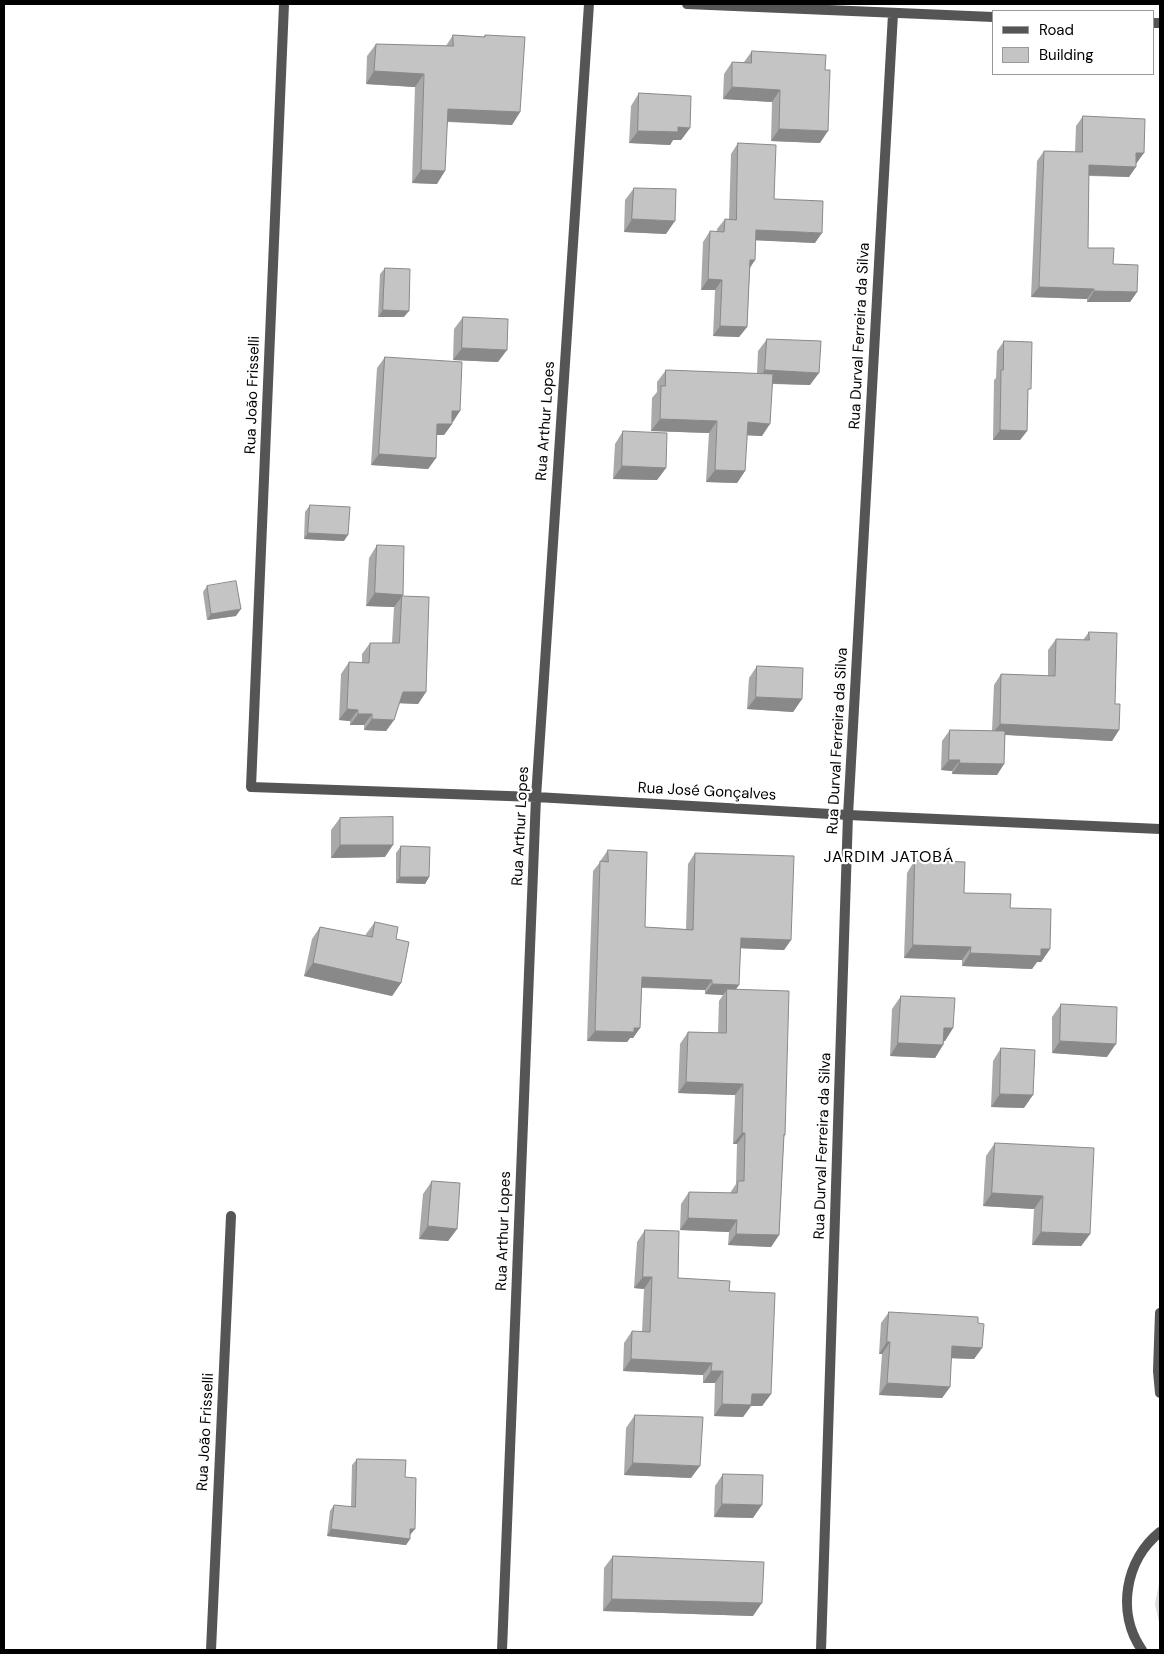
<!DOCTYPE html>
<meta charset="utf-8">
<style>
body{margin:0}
#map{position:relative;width:1164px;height:1654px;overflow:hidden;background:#fff;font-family:"DM Sans",sans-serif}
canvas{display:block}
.frame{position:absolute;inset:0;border:5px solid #000;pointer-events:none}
.legend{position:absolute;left:992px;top:10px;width:162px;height:65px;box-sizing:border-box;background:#fff;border:1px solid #999;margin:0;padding:6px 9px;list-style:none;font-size:15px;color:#000}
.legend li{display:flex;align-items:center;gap:10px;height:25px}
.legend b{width:25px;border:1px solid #999}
</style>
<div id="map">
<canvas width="1164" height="1654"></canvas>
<div class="frame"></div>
<ul class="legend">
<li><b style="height:6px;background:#555"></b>Road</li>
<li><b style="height:14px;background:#c4c4c4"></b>Building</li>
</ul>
</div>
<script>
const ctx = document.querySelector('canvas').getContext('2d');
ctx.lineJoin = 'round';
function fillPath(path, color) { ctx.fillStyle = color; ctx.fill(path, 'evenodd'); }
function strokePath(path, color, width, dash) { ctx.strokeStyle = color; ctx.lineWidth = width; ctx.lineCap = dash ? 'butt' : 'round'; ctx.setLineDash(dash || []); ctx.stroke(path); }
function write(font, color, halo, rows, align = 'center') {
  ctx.font = font + ' "DM Sans",sans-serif'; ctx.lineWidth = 4.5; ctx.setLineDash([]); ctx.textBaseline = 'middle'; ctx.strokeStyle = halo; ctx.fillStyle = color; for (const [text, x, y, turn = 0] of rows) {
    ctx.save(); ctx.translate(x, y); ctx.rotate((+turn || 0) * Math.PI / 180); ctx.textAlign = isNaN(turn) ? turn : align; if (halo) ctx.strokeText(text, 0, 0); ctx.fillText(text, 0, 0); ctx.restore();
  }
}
fillPath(new Path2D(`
 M1160,1579V1627L1155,1604Z`), '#dcdcdc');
strokePath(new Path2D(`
 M284,4L251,787L536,797L848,815L1160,829
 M687,4L993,17
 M1153,23H1160
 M1160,1313L1158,1371L1160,1393
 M211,1650L231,1216
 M502,1650L536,797L589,4
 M821,1650L848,815L893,14
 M1142,1650C1116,1613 1125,1560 1160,1532`), '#555', 10);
fillPath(new Path2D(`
 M453,35L483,37L485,35L520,112L512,125L448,122L437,184L412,183L415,87L366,84L367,56L376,44L446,46Z
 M752,51L820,143L771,141L772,102L723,99L724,74L732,62H744Z
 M639,93L690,128L681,140H673L670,145L629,143L631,106Z
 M1083,116L1136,164L1129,177L1089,176L1088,248L1113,264L1137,292L1130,302H1087V299L1031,297L1037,161L1044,151L1075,152L1076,126Z
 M738,143L774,199L815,243L755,240V260L750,268L747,327L739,337L713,336L715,290H701L703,242L710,231L717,232V229L725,219H729L731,154Z
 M634,188L666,234L624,232L625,200Z
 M385,268L404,317H378L380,274Z
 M463,317L498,362L453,360L454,329Z
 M767,339L810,385L773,384L762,436L747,435L745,471L737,483L706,482L709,433L651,431L652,398L657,392V382L666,370L757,374L758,351Z
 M1004,341L1028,392L1027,431L1020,440H993L994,380L996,378L997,351Z
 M385,357L453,422H452V424L444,435H436V458L428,469L371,465L377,368Z
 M623,431L666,468L657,480L613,479L615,444Z
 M310,505L344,541L304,539L305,512Z
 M377,545L403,595L402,596L426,692L418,704L399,703L394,720L386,731L364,730V725H350V721L339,720L341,674L349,662L362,663V654L370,643H392L394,607L366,606L369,558Z
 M207,586L236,616L207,620L203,592Z
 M1089,632L1115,704L1119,730L1112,741L1005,735L1004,764L997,775L952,774V771L941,770L942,741L950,730L992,731L994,685L1001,674L1048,676V650L1056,639L1083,640Z
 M757,666L802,699L793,712L747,709L749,678Z
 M340,818L385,857L331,858V830Z
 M401,846L429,877L425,884L396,883V853Z
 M608,850L645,927L686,929L688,864L695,853L791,940L784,950L741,948L736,989L785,1135L784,1137L779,1235L771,1247L728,1245L729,1232L680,1230L681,1204L689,1192L730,1193L736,1184L737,1144H733L735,1095L678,1093L680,1044L688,1032L718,1033L719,1001L723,995L705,994V990L642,988L640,1028L633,1038H630L627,1042L587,1041L593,871L601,861V860Z
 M915,860L964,893L1010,908L1050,949L1041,962H1037L1032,969L962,966V960L904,958L907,873Z
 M375,922L396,939L401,983L392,996L304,976L312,939L320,927L366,936V934Z
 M901,996L953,1028L945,1041H944L943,1045L935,1058L890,1056L892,1009Z
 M1061,1004L1107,1057L1052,1053V1017Z
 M1001,1048L1024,1108L991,1107L993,1061Z
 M995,1143L1090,1234L1081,1246L1032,1245L1034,1209L983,1206L986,1156Z
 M432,1181L457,1229L448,1241L419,1239L423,1194Z
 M645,1230L678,1278L729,1291L771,1394L762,1406H751L743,1417L714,1416L715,1383H703V1375L623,1371L624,1343L632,1331L642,1332L644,1289L634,1288L637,1242Z
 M889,1312L978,1323L982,1348L974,1359L951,1358L950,1387L942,1398L879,1395L882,1354H879L881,1323Z
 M635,1415L691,1478L624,1475L626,1428Z
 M357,1459L405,1477L410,1535V1539L406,1545L327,1536L330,1511L334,1505L351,1507L352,1465Z
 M723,1474L753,1518L714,1517L715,1486Z
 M613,1556L753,1616L603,1611L604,1568Z`), '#a9a9a9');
fillPath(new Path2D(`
 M374,71L424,74L415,87L366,84Z
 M732,87L780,90L772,102L723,99Z
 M448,109L520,112L512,125L440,121Z
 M678,127L690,128L681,140H673L670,145L629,143L638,131Z
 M779,129L828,131L820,143L771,141Z
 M1136,153H1144L1136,164L1129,163Z
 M1089,165L1136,167L1129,177L1082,175Z
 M421,170L445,171L437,184L412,183Z
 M632,219L675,221L666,234L624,232Z
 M756,230L822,233L815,243L749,240Z
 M750,260H755L748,270Z
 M708,279L722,280L715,290H701Z
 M1039,287L1094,289L1087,299L1031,297Z
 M1094,291L1137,292L1130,302H1087Z
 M383,310L409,311L404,317H378Z
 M720,326L747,327L739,337L713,336Z
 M462,348L507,350L498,362L453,360Z
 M765,370L819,373L810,385L756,383Z
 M452,411H460L453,422H444Z
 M660,419L717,421L709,433L651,431Z
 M748,422L770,424L762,436L739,435Z
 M437,424H452L444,435H429Z
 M1000,430L1027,431L1020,440H993Z
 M379,454L436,458L428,469L371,465Z
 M622,466L666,468L657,480L613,479Z
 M715,470L745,471L737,483L706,482Z
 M308,533L348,535L344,541L304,539Z
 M375,593L403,595L394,607L366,606Z
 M241,609L236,616L207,620L211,614Z
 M403,692H426L418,704L395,703Z
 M756,697L802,699L793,712L747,709Z
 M347,709L358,710L350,721L339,720Z
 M358,714H372L364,725H350Z
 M372,719L394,720L386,731L364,730Z
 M1000,724L1119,730L1112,741L992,734Z
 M949,760H960L952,771L941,770Z
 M959,763L1004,764L997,775L952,774Z
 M340,845H393L385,857L331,858Z
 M400,877H429L425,884L396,883Z
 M741,938L791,940L784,950L734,948Z
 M913,945L971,947L962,960L904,958Z
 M1041,949H1050L1041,962H1037L1032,969L962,966L970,953Z
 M313,963L401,983L392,996L304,976Z
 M642,977L712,980L705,990L635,987Z
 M712,984L739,985L732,995L727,989L723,995L705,994Z
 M634,1028H640L633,1038H630L627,1042L587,1041L595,1031Z
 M944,1028H953L945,1041L935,1040Z
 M1060,1041L1116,1044L1107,1057L1052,1053Z
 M898,1043L943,1045L935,1058L890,1056Z
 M686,1082L743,1084L735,1095L678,1093Z
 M1000,1094L1033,1095L1024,1108L991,1107Z
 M742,1133H745L737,1144H733Z
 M992,1193L1043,1196L1034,1209L983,1206Z
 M688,1218L737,1220L729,1232L680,1230Z
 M428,1226L457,1229L448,1241L419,1239Z
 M1041,1232L1090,1234L1081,1246L1032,1245Z
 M736,1234L779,1235L771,1247L728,1245Z
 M643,1277H652L644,1289L634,1288Z
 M887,1342H890L882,1354H879Z
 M952,1346L982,1348L974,1359L944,1358Z
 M631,1359L712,1363L703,1375L623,1371Z
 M711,1371H723L715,1383H703Z
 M887,1383L950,1387L942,1398L879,1395Z
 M752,1394H771L762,1406H751L743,1417L714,1416L722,1404Z
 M633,1463L700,1466L691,1478L624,1475Z
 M722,1504L762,1505L753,1518L714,1517Z
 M331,1529L410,1539L406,1545L327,1536Z
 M410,1529H415L410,1535Z
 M612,1599L762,1603L753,1616L603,1611Z`), '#898989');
const building = new Path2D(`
 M453,35L485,37V35L525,37L520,112L448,109L445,171L421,170L424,74L374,71L376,44L453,46Z
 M752,51L826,55L825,70H830L828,131L779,129L780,90L732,87V62L751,63Z
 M639,93L691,96L690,128L678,127V132L638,131Z
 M1083,116L1145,119L1144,153H1136V167L1089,165L1088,248H1114L1113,264L1138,265L1137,292L1094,291V289L1039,287L1044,151L1082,152Z
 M738,143L776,145L774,199L823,201L822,233L756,230L755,260H750L747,327L720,326L722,280L708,279L710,231L724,232L725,219L736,220Z
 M634,188L676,189L675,221L632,219Z
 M385,268L410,269L409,311L383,310Z
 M463,317L508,319L507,350L462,348Z
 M767,339L821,341L819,373L765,370Z
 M1004,341L1032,342L1031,389H1028L1027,431L1000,430L1001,370H1003Z
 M385,357L462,362L460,411H452V424H437L436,458L379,454Z
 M666,370L773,374L770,424L748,422L745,471L715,470L717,421L660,419L661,386H665Z
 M623,431L667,433L666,468L622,466Z
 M310,505L350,507L348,535L308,533Z
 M377,545L404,546L403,595L375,593Z
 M236,581L241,609L211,614L207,586Z
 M402,596L429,597L426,692H403L394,720L372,719V714H358V710L347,709L349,662L369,663L370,643H399Z
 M1089,632L1117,633L1115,704H1120L1119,730L1000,724L1001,674L1055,676L1056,639L1089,640Z
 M757,666L803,668L802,699L756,697Z
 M950,730L1005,731L1004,764L959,763L960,760H949Z
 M393,817V845H340V818Z
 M401,846L430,847L429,877H400Z
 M608,850L647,852L645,927L693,930L695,853L794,856L791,940L741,938L739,985L712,984V980L642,977L640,1028H634V1032L595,1031L600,861L608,862Z
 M915,860L965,862L964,893L1011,894L1010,908L1051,909L1050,949H1041V956L970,953L971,947L913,945Z
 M375,922L398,927L396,939L409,942L401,983L313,963L320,927L372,937Z
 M727,989L789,991L785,1135L784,1134L779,1235L736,1234L737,1220L688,1218L689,1192L737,1193L738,1181H744L745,1133H742L743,1084L686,1082L688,1032L726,1033Z
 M901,996L955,998L953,1028H944L943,1045L898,1043Z
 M1061,1004L1117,1007L1116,1044L1060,1041Z
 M1001,1048L1035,1050L1033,1095L1000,1094Z
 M995,1143L1094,1148L1090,1234L1041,1232L1043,1196L992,1193Z
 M432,1181L460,1183L457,1229L428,1226Z
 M645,1230L679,1231L678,1278L730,1281L729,1291L775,1293L771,1394H752L751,1405L722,1404L723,1371H711L712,1363L631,1359L632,1331L650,1332L652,1277H643Z
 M889,1312L978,1317V1323L984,1324L982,1348L952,1346L950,1387L887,1383L890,1342H887Z
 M635,1415L703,1417L700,1466L633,1463Z
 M357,1459L406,1460L405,1477L416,1478L415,1529H410V1539L331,1529L334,1505L355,1507Z
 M723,1474L763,1475L762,1505L722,1504Z
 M613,1556L764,1562L762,1603L612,1599Z`);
fillPath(building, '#c4c4c4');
strokePath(building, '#898989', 1);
write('15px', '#000', '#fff', [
 ["Rua Durval Ferreira da Silva",860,336,-87],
 ["Rua João Frisselli",253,395,-88],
 ["Rua Arthur Lopes",546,421,-86],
 ["Rua Durval Ferreira da Silva",838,741,-87],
 ["Rua José Gonçalves",707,792,3],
 ["Rua Arthur Lopes",521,826,-87],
 ["Rua Durval Ferreira da Silva",823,1146,-88],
 ["Rua Arthur Lopes",504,1231,-88],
 ["Rua João Frisselli",206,1432,-87]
]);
ctx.letterSpacing = '1px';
write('16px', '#000', '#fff', [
 ["JARDIM JATOBÁ",889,858]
]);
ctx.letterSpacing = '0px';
</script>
